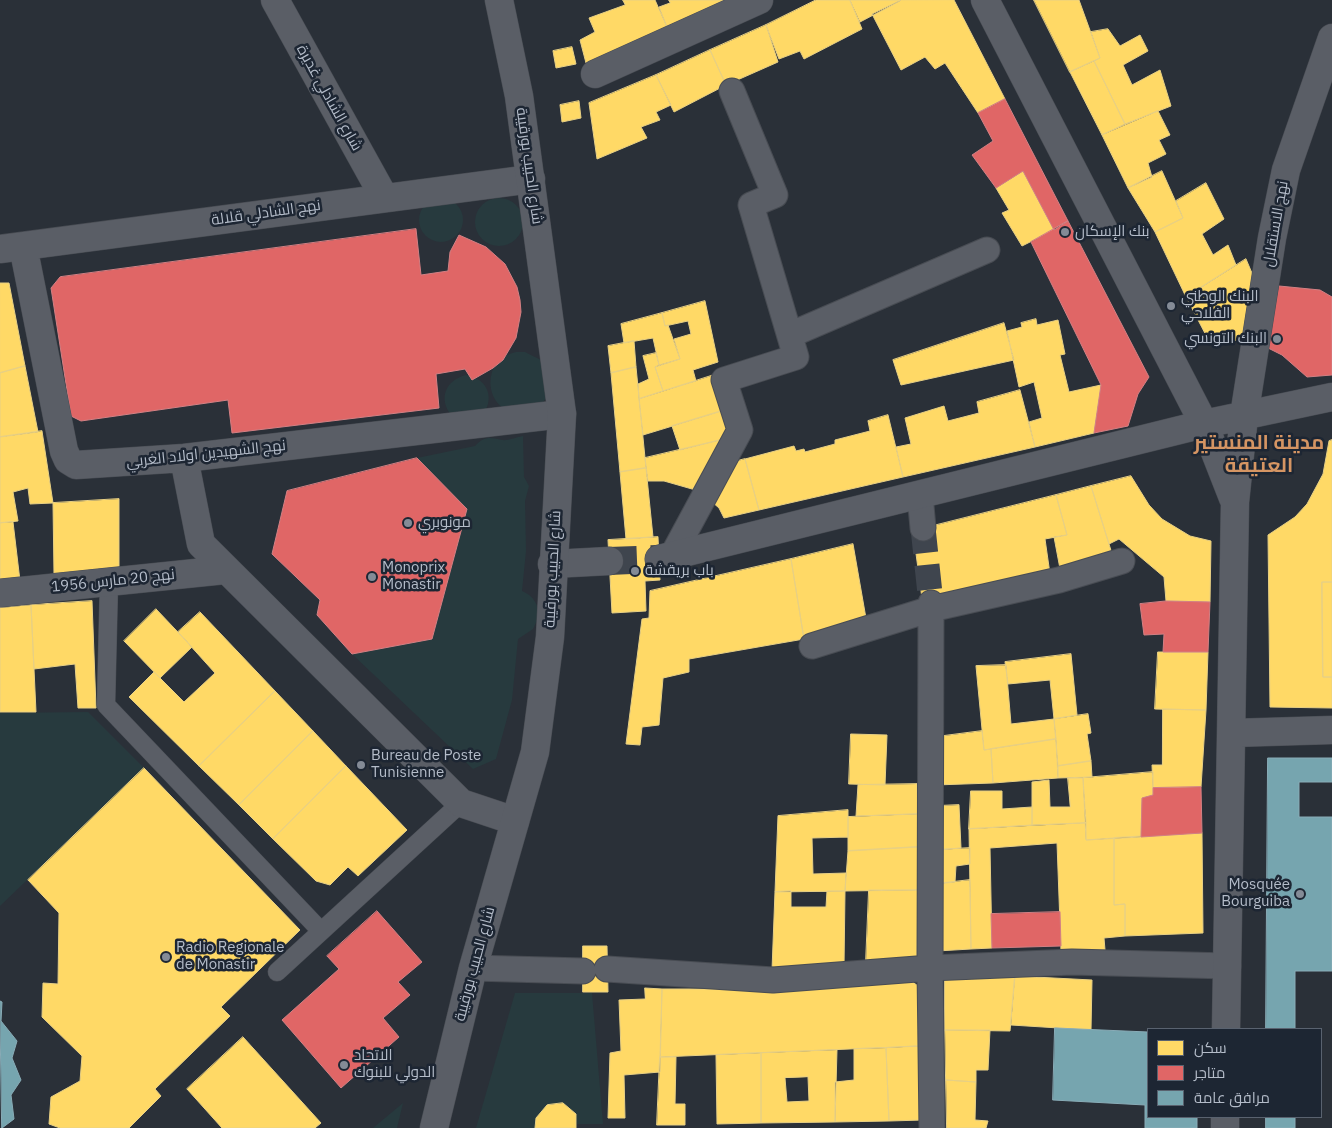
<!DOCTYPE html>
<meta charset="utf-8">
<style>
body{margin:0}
#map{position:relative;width:1332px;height:1128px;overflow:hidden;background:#2a3038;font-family:"IBM Plex Sans",Cairo,sans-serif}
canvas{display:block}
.legend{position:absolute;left:1147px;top:1028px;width:175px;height:90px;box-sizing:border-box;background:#1d2633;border:1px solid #59626f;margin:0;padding:6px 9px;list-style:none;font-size:15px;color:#b4bcc9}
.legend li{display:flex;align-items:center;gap:10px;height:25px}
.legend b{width:25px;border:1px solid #59626f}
</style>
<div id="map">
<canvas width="1332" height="1128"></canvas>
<ul class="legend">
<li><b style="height:14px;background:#ffd966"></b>سكن</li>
<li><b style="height:14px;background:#e06666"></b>متاجر</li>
<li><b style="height:14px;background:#76a5af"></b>مرافق عامة</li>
</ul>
</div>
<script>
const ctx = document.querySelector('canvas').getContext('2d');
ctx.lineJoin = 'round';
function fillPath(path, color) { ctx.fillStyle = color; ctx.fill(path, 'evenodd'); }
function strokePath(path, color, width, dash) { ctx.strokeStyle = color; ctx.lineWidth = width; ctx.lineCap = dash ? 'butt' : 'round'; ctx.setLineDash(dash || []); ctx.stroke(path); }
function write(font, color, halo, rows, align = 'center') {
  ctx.font = font + ' "IBM Plex Sans",Cairo,sans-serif'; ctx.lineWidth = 5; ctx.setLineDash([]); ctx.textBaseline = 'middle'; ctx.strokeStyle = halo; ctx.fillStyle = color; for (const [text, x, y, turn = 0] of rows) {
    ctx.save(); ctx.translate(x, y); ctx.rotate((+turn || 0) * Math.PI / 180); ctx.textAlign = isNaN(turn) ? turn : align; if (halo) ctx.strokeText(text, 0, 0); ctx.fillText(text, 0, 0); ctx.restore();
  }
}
fillPath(new Path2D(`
 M419 220a22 22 0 1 1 44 0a22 22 0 1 1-44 0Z
 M475 222a24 24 0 1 1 48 0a24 24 0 1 1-48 0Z
 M516,352H525L543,361L547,397L540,406C532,407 517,413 509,411C489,404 485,376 498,361C503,356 509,354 516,352Z
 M466,375C486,378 495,396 484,413L451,415C438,398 446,380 466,375Z
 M523,436L524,477L529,486L525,501L526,551L522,591C539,598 542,614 533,629L518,639L512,700L496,759L473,769L352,654L432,638L467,509L417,458L475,446C484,436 490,437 502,440C507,441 517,437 523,436Z
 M88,712L144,768L0,906V713Z
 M515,993H592L603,1124H577L576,1114L563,1103L547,1105L536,1118L535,1128H476Z
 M403,1103L397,1128H373Z`), '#273a3e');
const homes = new Path2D(`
 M623,0H655L667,27L586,63L580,40L595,32L589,18L625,5Z
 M669,0H726L667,27L659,7L670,3Z
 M816,0H850L862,29L804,59L800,51L779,59L766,25Z
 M850,0H900V1L860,22Z
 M954,0L1005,99L978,113L945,63L935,69L925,57L901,70L872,14L901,0Z
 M1034,0H1079L1100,58L1070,72Z
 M766,25L778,62L726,85L710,50Z
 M1108,29L1120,46L1140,35L1148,51L1123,65L1132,85L1160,70L1171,106L1125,124L1094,61L1100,58L1091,32Z
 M572,47L576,64L556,68L553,51Z
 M710,50L726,85L674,112L656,75Z
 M1094,61L1125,124L1102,135L1070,72Z
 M656,75L671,105L656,112L660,120L641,127L647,138L597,159L589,103Z
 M579,101L581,118L562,122L560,105Z
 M1158,111L1170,135L1159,140L1166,154L1148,163L1152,177L1128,188L1102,135Z
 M1023,171L1054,230L1022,246L1002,213L1009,210L996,188Z
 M1162,171L1183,218L1155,232L1128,188Z
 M1206,183L1224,219L1202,234L1213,255L1228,245L1236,265L1186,297L1155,232L1183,218L1176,201Z
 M1246,259L1257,285L1249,342L1233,340L1209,341L1186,297Z
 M0,283H9L25,366L0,373Z
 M705,301L718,362L693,370L696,381L663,391L655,367L680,359L674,339L691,334L688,321L665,326L662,313Z
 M662,313L665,326L668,325L680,359L659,365L653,338L624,343L621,324Z
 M1036,319L1037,325L1058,320L1065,354L1060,355L1069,392L1101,385L1094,433L1035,447L1029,422L1042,418L1034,382L1019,387L1007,331L1022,327L1021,323Z
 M1004,323L1014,360L901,385L893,360Z
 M634,341L636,367L611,373L608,346Z
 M656,353L659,365L655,367L663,391L639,399L638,384L649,379L643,356Z
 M25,366L38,432L0,437V373Z
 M636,367L646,468L620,472L611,373Z
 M714,375L725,410L643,435L639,399Z
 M1020,390L1035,447L903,477L896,447L911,444L905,418L944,406L948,421L979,413L977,402Z
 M725,410L732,437L680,450L672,426Z
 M888,415L903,477L759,510L745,459L794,446L796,451L804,449L805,452L835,444V440L870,431L868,421Z
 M42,431L53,503L30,504L28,488L13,492L18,521L0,523V437Z
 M725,439L699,491L664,481H648L645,458Z
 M1332,440V582H1322L1323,677H1332V708L1270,707L1268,535L1295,517L1307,504L1323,474L1329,441Z
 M745,459L759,510L724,518L719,508L711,501L733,462Z
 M646,468L653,537L626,539L620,472Z
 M1131,476L1149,505L1162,519L1190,536L1211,541L1210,602L1166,601L1164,577L1119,539L1109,544L1091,486Z
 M1091,486L1113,557L1061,574L1054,537L1067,535L1056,495Z
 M1056,495L1067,535L1045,539L1050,574L923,606L913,531Z
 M119,499V571L54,574L53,503Z
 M13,522L20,581L0,584V523Z
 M658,537L660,580L645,581L646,611L612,613L608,540Z
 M853,544L867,624L804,639L791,559Z
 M791,559L804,639L689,659V672L663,678L659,725L642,727L640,745L626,744L642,619L649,618L650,591Z
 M1322,582H1332V677H1323Z
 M92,601L96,708H78L75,664L34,669L31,605Z
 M31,605L36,712H0V608Z
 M156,609L192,647L160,678L124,641Z
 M200,612L275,691L199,766L129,697L154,672L184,702L215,673L178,632Z
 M1158,652H1208L1206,710L1155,709Z
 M1071,654L1077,715L1054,719L1050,680L1008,684L1005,662Z
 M1006,665L1011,724L1054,719L1056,739L984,750L976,666Z
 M275,691L313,731L239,805L199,766Z
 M1163,709L1206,710L1201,787L1153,788L1152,765H1162Z
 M1088,714L1091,733L1087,734L1091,761L1058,766L1054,719Z
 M313,731L346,766L273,839L239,805Z
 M982,731L984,750L991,749L993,783L935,785L936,737Z
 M851,734L887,735L885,785L849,784Z
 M1056,739L1058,778L993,783L991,749Z
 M1091,761L1092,777L1058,778V766Z
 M346,766L407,830L358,876L348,867L330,885L316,881L273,839Z
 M144,768L300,930L221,1007L230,1016L155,1089L161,1096L129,1128H60L49,1124L51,1097L80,1081L82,1056L42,1017L43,983L58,984L59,913L28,880Z
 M1153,772V795L1142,798L1141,837L1086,840L1083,778Z
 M1068,778H1083L1086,823L1032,825V782L1049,780L1050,807H1070Z
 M917,784L918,814L856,816L858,785Z
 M971,791H1002V809L1032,807V825L969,829Z
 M959,805L961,848L937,850L938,806Z
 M848,810V837L812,838L813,874L846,873L845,891L775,892L778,816Z
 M918,814V847L848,851V817Z
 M1086,823V840L1114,838V905L1125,904V936L1104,938L1105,950L1061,951L1057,843L990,848L992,948L971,949L969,829Z
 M1202,833L1203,933L1125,936V904L1114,905V838Z
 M918,847V890L845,891L848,851Z
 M970,848V864L956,866L955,882L936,884L937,850Z
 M970,880L971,949L937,951L936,884Z
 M869,890H918L917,958L866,962Z
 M791,891V907H826L827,891H845L844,966L772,970L775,892Z
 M583,946H607L608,992H583Z
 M904,976L921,988V1046L660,1057L662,989H772Z
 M945,976H1015L1010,1031L945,1030Z
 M1015,976L1092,980L1091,1030L1011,1025Z
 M645,988L662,989L660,1072L624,1075L625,1118H608L610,1053L621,1051L619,1000L645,999Z
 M945,1030H990L988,1070H976V1082L946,1080Z
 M243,1037L321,1123L315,1128H222L187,1089Z
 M921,1046L923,1120L889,1121L886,1048Z
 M886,1048L889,1121L835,1122V1082L854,1080V1049Z
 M837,1050L835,1122L761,1123V1053ZM808,1077L809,1101L787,1102L785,1078Z
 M761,1053V1123L717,1124L716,1055Z
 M660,1057H676L675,1104H685V1125H657Z
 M946,1080L976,1082L975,1120L988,1121L986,1128H947Z
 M563,1103L576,1114V1128H535L536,1118L547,1105Z`);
fillPath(homes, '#ffd966');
strokePath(homes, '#e8d084', 1);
const shops = new Path2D(`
 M1005,99L1068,221L1054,230L1023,171L996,188L972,155L993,141L978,113Z
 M1068,221L1149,377L1138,394L1128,426L1094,433L1101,385L1031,242Z
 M416,229L421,275L448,271L450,252L459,235L486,247L505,264L517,287L520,300L521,312L516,338L503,360L493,368L472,380L465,369L436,374L439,408L232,433L228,400L81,421L71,416L51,288L60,277Z
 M1279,286L1320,290L1332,297V375L1307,377L1282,355L1266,347Z
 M417,458L467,509L432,639L352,654L317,615L320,600L272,554L287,491Z
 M1166,601L1210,602L1208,652H1163L1164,634L1144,635L1140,604Z
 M1201,787L1202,833L1141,837L1142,798L1153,795V788Z
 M377,911L422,962L398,982L410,995L383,1018L399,1037L341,1088L282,1020L339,969L327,956Z
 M1060,912L1061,946L992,948L991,914Z`);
fillPath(shops, '#e06666');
strokePath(shops, '#d38084', 1);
const public = new Path2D(`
 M1268,758H1332V782H1299V817H1332V971H1295V1029H1266Z
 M0,1001L2,1002L1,1021L17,1041L12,1058L21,1080L11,1095L14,1119L2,1128Z
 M1055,1028L1148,1032V1117H1197V1128H1145V1105L1053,1100Z
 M1266,1117H1295V1128H1266Z`);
fillPath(public, '#76a5af');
strokePath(public, '#89acb7', 1);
strokePath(new Path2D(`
 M923,528L931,603`), '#3f454e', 25, [25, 12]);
strokePath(new Path2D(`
 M609,561L659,559`), '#3f454e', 28, [28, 14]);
const service = new Path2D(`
 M109,582L106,705L320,930
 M277,972L461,803`);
const pedestrian = new Path2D(`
 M790,335L987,250
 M920,495L923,528
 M671,558L740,430L724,380L796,357L751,205L775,195L732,91
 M931,603L930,968L932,1128
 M812,646L931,609L1059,580L1122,561
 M473,968L583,971
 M607,969L773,980L930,968L1072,962L1228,966`);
const minor = new Path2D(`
 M275,0L384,197
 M985,0L1204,424L1233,498
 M595,74L759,0
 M23,246L64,451L68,460L76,465L184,458L562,414
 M0,249L531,179
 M184,458L201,544L461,803L515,821
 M659,559L1204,424L1332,397
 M552,564L609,561
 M0,593L225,570
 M1232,733L1332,730
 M1226,1029L1235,502L1244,416L1272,238L1286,170L1332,38
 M1225,1128V1117`);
const tertiary = new Path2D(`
 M434,1128L473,968L535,752L550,637L562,414L519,96L499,0`);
strokePath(service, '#484c53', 19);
strokePath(pedestrian, '#484c53', 27);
strokePath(minor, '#484c53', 29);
strokePath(tertiary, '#484c53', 29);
strokePath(service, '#5a5e66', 18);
strokePath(pedestrian, '#5a5e66', 25);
strokePath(minor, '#5a5e66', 28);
strokePath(tertiary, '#5a5e66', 28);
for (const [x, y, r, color] of [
 [1065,232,5,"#848b96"],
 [1171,306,5,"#848b96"],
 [1277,339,5,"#848b96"],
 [408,523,5,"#848b96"],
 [635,571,5,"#848b96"],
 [372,577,5,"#848b96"],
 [361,765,5,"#848b96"],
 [1300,894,5,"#848b96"],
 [166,957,5,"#848b96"],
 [344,1065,5,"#848b96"]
]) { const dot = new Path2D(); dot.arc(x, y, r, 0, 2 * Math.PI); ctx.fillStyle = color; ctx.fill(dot); strokePath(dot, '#1d2633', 2); }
write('15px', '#b4bcc9', '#1d2633', [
 ["شارع الشادلي غديرة",329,98,61],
 ["شارع الحبيب بورقيبة",529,166,82],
 ["نهج الشادلي قلالة",266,213,-8],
 ["نهج الاستقلال",1276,224,-80],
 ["نهج الشهيدين اولاد الغربي",206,454,-6],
 ["شارع الحبيب بورقيبة",553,569,-87],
 ["نهج 20 مارس 1956",113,581,-6],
 ["شارع الحبيب بورقيبة",475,964,-75]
]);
write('15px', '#b4bcc9', '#1d2633', [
 ["بنك الإسكان",1075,232],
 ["البنك الوطني",1181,297],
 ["الفلاحي",1181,314],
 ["البنك التونسي",1267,339,"right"],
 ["مونوبري",418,523],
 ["Monoprix",382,568],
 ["Monastir",382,585],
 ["باب بريقشة",645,571],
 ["Bureau de Poste",371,756],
 ["Tunisienne",371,773],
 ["Mosquée",1290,885,"right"],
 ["Bourguiba",1290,902,"right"],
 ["Radio Regionale",176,948],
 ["de Monastir",176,965],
 ["الاتحاد",354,1056],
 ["الدولي للبنوك",354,1073]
], 'left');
write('bold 20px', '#d59563', '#1d2633', [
 ["مدينة المنستير",1259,443],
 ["العتيقة",1259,466]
]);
</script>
